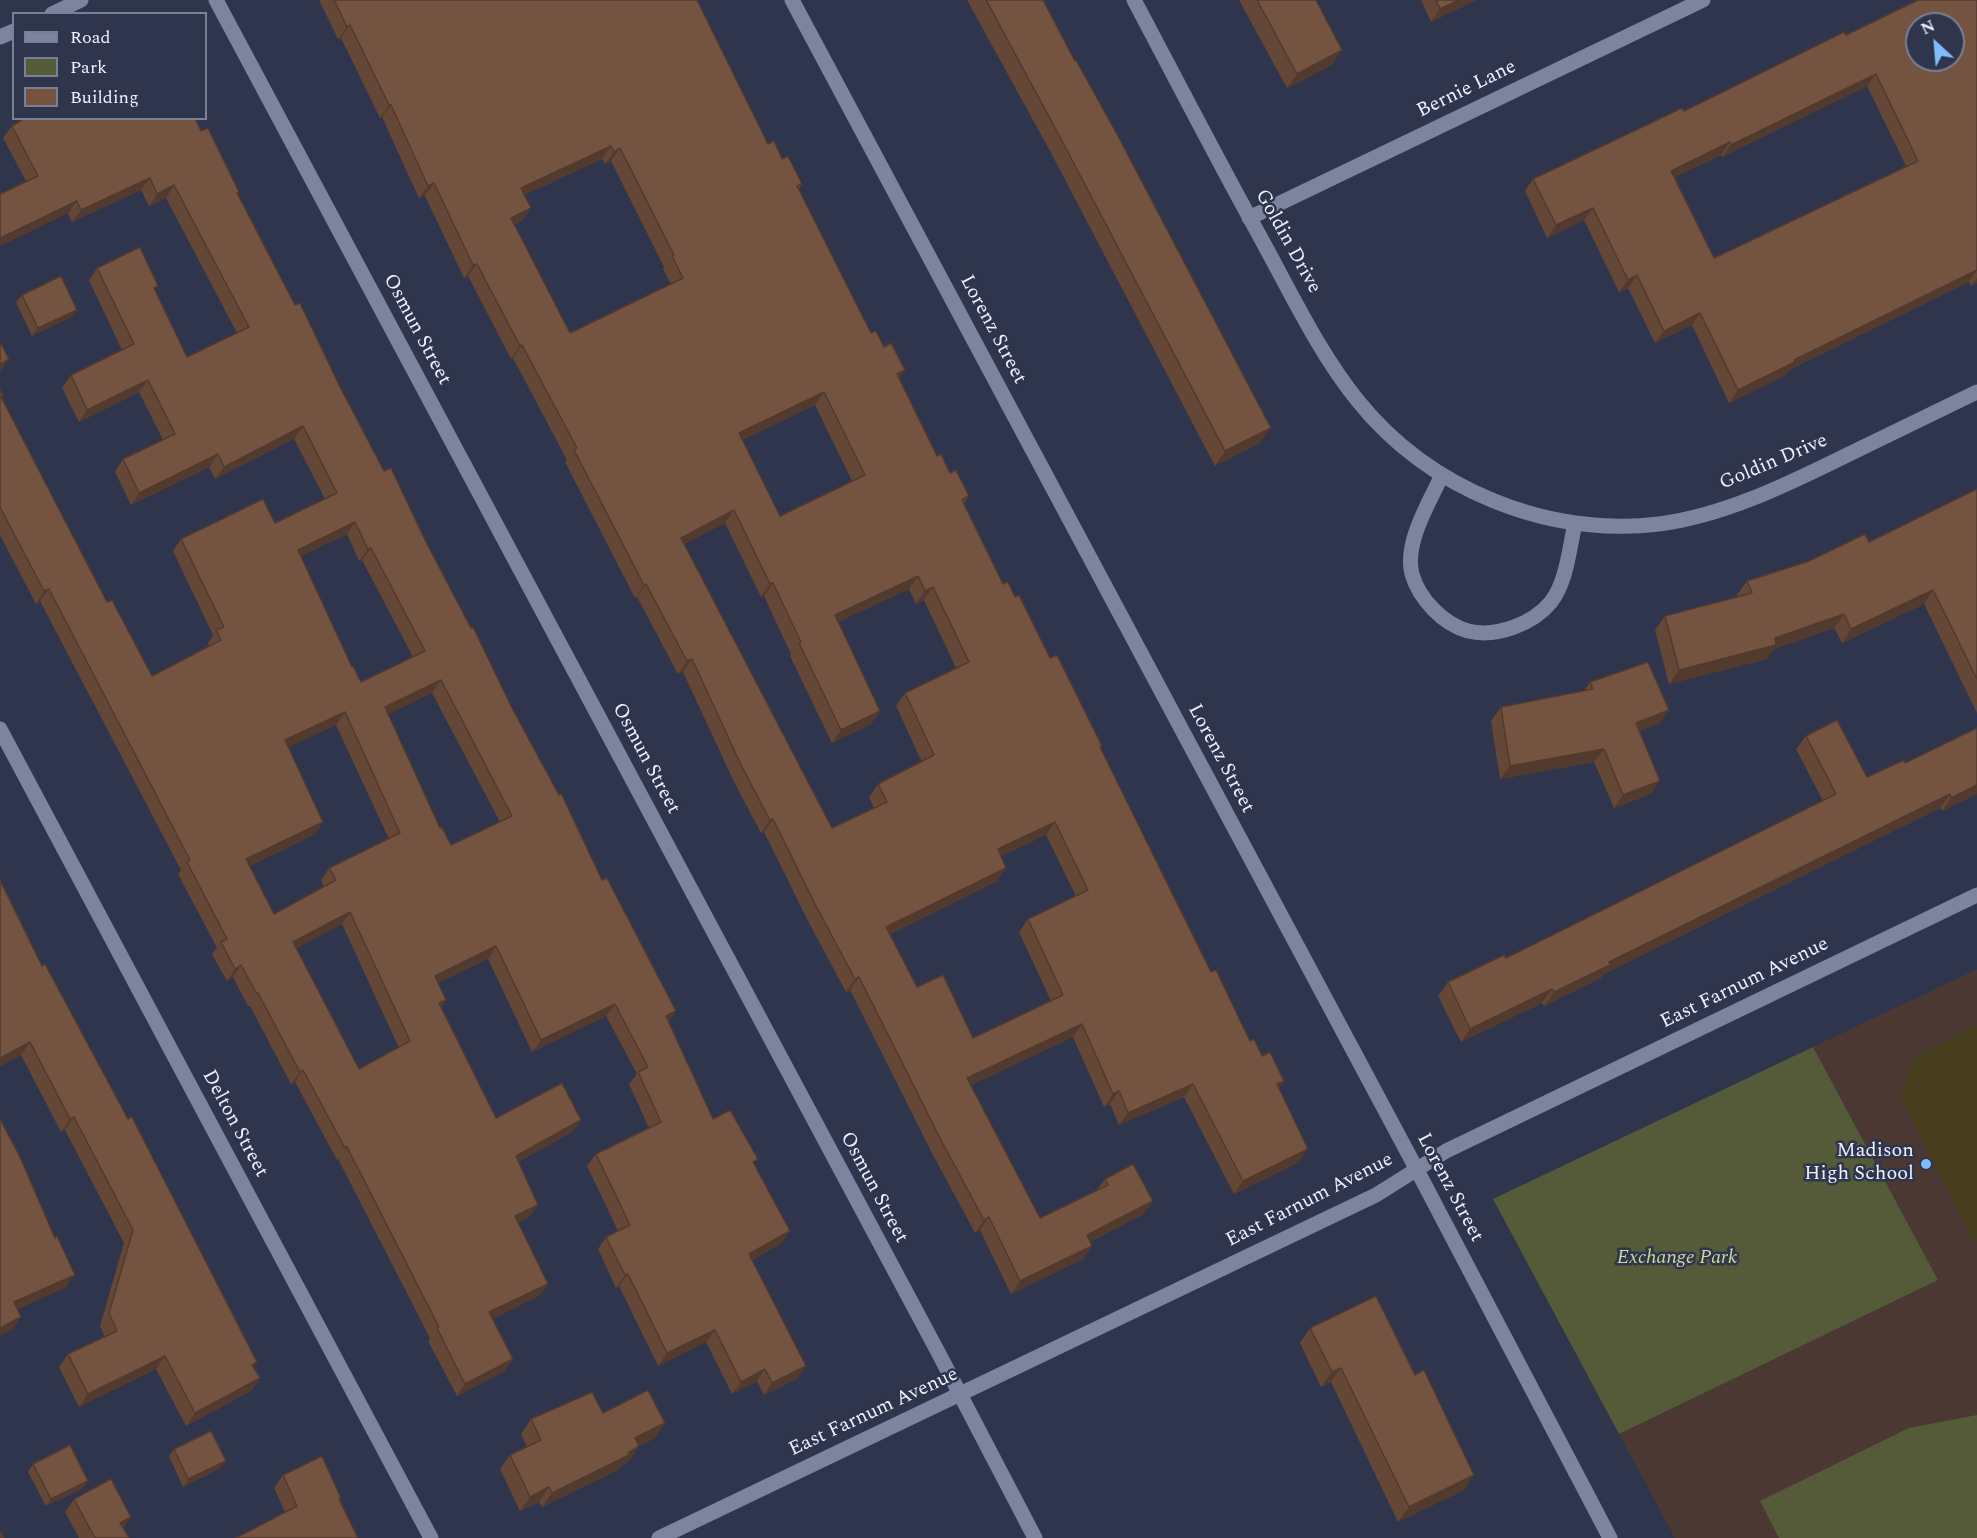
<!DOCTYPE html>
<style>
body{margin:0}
#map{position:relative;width:1977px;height:1538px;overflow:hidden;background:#2e354c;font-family:Spectral,serif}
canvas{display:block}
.legend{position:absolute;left:12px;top:12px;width:195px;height:108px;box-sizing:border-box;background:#2e354c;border:2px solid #7a8093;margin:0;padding:8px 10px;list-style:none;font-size:18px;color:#edf1fe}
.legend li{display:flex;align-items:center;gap:12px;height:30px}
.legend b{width:30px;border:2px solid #7a8093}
.north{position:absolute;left:1905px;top:12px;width:60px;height:60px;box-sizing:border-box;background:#2e354c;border:2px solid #7a8093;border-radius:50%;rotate:334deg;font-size:16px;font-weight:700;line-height:24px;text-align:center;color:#edf1fe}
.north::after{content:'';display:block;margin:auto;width:21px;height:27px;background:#7fbdfa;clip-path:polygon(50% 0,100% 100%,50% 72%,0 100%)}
</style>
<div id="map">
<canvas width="1977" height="1538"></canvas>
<ul class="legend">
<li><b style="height:8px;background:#7c84a0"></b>Road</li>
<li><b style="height:16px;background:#555b38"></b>Park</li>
<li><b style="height:16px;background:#755341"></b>Building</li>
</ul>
<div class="north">N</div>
</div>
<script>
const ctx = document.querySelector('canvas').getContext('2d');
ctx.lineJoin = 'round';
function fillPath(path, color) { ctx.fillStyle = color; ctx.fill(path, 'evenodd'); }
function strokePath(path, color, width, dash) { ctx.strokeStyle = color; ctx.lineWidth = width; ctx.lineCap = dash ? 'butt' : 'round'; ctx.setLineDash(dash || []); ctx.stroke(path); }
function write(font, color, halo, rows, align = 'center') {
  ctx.font = font + ' Spectral,serif'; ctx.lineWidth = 5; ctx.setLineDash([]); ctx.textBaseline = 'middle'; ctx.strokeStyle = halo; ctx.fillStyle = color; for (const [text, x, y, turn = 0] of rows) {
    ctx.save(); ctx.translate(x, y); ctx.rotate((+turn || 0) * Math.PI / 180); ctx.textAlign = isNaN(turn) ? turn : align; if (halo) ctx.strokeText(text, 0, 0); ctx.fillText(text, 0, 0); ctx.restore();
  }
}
fillPath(new Path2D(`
 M1977,969V1538H1675L1619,1434L1938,1280L1813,1047Z`), '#4c3833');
fillPath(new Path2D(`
 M1813,1047L1938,1280L1619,1434L1493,1199Z
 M1977,1415V1538H1779L1760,1501L1909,1428Z`), '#555b38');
fillPath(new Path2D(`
 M1977,1026V1241L1974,1242L1901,1098L1913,1057Z`), '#463e1d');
strokePath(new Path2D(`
 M216,0L938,1352L1035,1538
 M792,0L1417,1170L1610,1538
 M1134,0C1177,81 1219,163 1264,244C1293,297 1320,354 1358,401C1430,490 1547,537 1659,524C1723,516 1786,485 1843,457C1887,436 1932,414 1977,392
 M52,14L81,0
 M0,37L14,31
 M1249,218L1703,0
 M1442,475C1429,503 1404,543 1412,574C1419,599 1443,624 1468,631C1496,638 1533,624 1551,602C1567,581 1569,549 1575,524
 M0,729L431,1538
 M659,1538L1376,1195L1446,1151L1977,895`), '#7c84a0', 15);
fillPath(new Path2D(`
 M319,0H697L768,144L782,159L802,184L799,189L871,333L905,370L899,378L937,456L969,496L964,503L1003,584L1015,597L1050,658L1102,746L1100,749L1211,972L1250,1041L1262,1056L1284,1081L1279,1088L1299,1162L1234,1194L1184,1097L1119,1125L1110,1104L1104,1107L1073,1037L971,1085L1040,1218L1096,1191L1105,1179L1144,1214L1090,1242L1083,1259L1011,1294L980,1230L975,1233L932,1153L850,990L846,992L807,919L764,832L761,833L734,782L683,672L678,674L637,597L635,598L565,462L567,460L513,358L511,359L468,276L464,278L425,196L419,198L382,117L380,118L341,38L338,39ZM602,159L605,164L611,161L664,267L663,269L671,284L570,333L514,224L522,221L531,208L524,195ZM815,405L852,481L780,516L742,440ZM725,523L761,597L764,596L791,654L790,656L832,743L871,724L880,711L838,622L909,589L916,604L924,600L956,668L905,693L896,706L922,762L878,784L869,797L874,808L832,828L684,544ZM1046,835L1076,896L1028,919L1019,932L1051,1001L973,1038L917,987L890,934L997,881L1001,856Z
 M967,0H1043L1261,442L1215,466L1050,151Z
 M1239,0H1316L1332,65L1287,88Z
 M1421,0H1476L1431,22Z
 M1977,0V283L1971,286L1969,282L1789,370L1786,375L1729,403L1692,325L1655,343L1628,288L1619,292L1584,220L1547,238L1525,191L1533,179L1684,111L1846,35ZM1867,86L1906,166L1714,258L1675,177L1721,155L1722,157Z
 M12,126L201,131L239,192L238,194L295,305L340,387L384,471L426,542L602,880L676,1011L668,1022L713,1119L754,1165L781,1244L752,1260L798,1378L764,1395L757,1381L732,1394L706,1342L658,1366L619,1286L616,1288L598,1249L606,1237L618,1231L587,1166L596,1154L649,1128L629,1084L637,1074L606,1016L532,1052L488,959L438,983L446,1000L441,1007L496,1118L581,1120L572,1132L518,1162L538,1205L529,1217L518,1223L548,1284L539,1296L492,1319L513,1359L505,1371L457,1396L428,1341L430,1338L338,1159L337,1160L295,1082L291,1084L250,1006H248L233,977L227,981L212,954L217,948L178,874L181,870L40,601L36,604L0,535V389L3,396L2,398L107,602L152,676L209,646L208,643L213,635L173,551L181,539L275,523L325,499L294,439L215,479L209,467L131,505L115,472L123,459L163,440L139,392L79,422L62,388L71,375L122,350L89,280L97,268L155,290L187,357L237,333L166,198L149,206L141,190L72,222L68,213L0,246V194L26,181L3,138ZM347,534L359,561L362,560L413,657L361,682L352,667L301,556ZM432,693L500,822L451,845L440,828L388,714ZM336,725L389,839L329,868L321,880L324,887L274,914L250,866L315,834L288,747ZM342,924L399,1048L359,1069L296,948Z
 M22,295L77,310L72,317L32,336L16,302Z
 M1977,489V713L1924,604L1842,643L1834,628L1774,649L1767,659L1669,684L1655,630L1665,616L1738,597L1737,595L1747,581L1869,542Z
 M1590,682L1669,710L1660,723L1640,731L1651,794L1614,808L1594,762L1500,779L1491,721L1501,707L1584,691Z
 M1806,736L1867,777L1905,763L1977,794L1942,811L1940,808L1604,974L1601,978L1544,1006L1542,1003L1461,1042L1438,996L1448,982L1506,958L1823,801L1796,749Z
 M0,880L42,966L260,1378L251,1391L186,1426L156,1369L79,1407L59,1367L68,1354L105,1337L100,1326L124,1243L65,1130L61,1132L21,1055L0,1066Z
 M1310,1328L1464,1490L1398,1522L1331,1382L1321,1387L1300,1343Z
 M603,1413L665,1423L655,1438L639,1446L629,1461L622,1465L618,1470L542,1507L539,1502L520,1511L500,1469L510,1455L527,1447L521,1434L531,1419Z
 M174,1449L221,1468L183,1487L169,1456Z
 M33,1464L83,1488L46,1506L28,1472Z
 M283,1475L341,1498L340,1501L285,1512L274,1488Z
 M74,1499L131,1517L123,1528L129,1538H79L65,1512Z`), '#654738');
fillPath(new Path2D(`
 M1459,0H1476L1431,22L1440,9Z
 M350,25L341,38L338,39L347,27Z
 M1342,50L1332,65L1287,88L1297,74Z
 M1876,74L1867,86L1722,157L1731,145Z
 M389,105H391L382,117L380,118Z
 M1730,142L1721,155L1663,183L1671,171Z
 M611,146L602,159L512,201L521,188Z
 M620,148L611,161L605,164L614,152Z
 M150,178L141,190L72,222L81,210Z
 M434,183L425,196L419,198L428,186Z
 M174,185L166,198L149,206L157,194Z
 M77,201L68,213L0,246V238Z
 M531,208L522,221L502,231L511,218Z
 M1593,208L1584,220L1547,238L1556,225Z
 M477,264L468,276L464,278L473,265Z
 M1977,270L1969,282L1789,370L1786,375L1729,403L1738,390L1794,360Z
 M1637,275L1628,288L1619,292L1628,280Z
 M1977,278V283L1971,286Z
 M77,310L72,317L32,336L38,328Z
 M1700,313L1692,325L1655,343L1664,331Z
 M522,345L513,358L511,359L520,346Z
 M9,359L0,372V364Z
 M905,370L896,383L897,374Z
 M148,380L139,392L79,422L87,410Z
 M824,392L815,405L730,446L739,433Z
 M303,426L294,439L215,479L224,467Z
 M1271,428L1261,442L1215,466L1225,451Z
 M218,454L209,467L131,505L139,493Z
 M734,510L725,523L672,551L681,538Z
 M355,522L347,534L289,562L298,550Z
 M371,548L362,560L359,561L368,549Z
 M918,576L909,589L826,628L835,615Z
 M773,583L764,596L761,597L770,584Z
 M646,584L637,597L635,598L644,585Z
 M933,587L924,600L916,604L925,591Z
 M49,589L40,601L36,604L44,591Z
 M1933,590L1924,604L1842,643L1851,629Z
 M1844,614L1834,628L1774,649L1767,659L1669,684L1679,670Z
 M692,659L683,672L678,674L687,661Z
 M441,680L432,693L377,720L385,707Z
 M1669,710L1660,723L1627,736L1636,723Z
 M880,711L871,724L832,743L841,730Z
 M345,712L336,725L276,753L285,740Z
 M1604,749L1594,762L1500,779L1510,766Z
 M1660,781L1651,794L1614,808L1623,795Z
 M1977,785V794L1942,811L1951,798Z
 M1950,794L1940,808L1604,974L1601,978L1544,1006L1554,992L1609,962Z
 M773,819L764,832L761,833L770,820Z
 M323,822L315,834L238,872L246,859Z
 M1055,822L1046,835L989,862L998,849Z
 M1006,868L997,881L877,940L886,927Z
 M350,912L342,924L284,955L293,942Z
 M496,946L488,959L426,989L435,976Z
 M241,965L233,977L227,981L235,969Z
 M859,977L850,990L846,992L855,979Z
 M1552,989L1542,1003L1461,1042L1470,1029Z
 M446,1000L438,1012L439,1003Z
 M615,1004L606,1016L532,1052L541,1040Z
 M676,1011L668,1023L666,1016Z
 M1082,1024L1073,1037L958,1091L967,1078Z
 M30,1042L21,1055L0,1066V1058Z
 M303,1070L295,1082L291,1084L300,1072Z
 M1284,1081L1275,1094L1277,1084Z
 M1193,1084L1184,1097L1119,1125L1128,1113Z
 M1119,1091L1110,1104L1104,1107L1113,1094Z
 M74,1117L65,1130L61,1132L70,1119Z
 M581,1120L572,1132L507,1168L516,1156Z
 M1308,1149L1299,1162L1234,1194L1243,1181Z
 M1153,1201L1144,1214L1078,1248L1087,1235Z
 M538,1205L529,1217L506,1228L515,1216Z
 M989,1217L980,1230L975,1233L984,1220Z
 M790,1231L781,1244L740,1266L749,1254Z
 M1092,1246L1083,1259L1011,1294L1020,1281Z
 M628,1274L619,1286L616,1288L625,1275Z
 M75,1275L65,1288L5,1315L14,1302Z
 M548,1284L539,1296L480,1325L489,1312Z
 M21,1317L12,1330L0,1336V1328Z
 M715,1330L706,1342L658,1366L667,1353Z
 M165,1356L156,1369L79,1407L88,1394Z
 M513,1359L505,1371L457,1396L465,1384Z
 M806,1366L798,1378L764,1395L772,1383Z
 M1341,1368L1331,1382L1321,1387L1332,1372Z
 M765,1369L757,1381L732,1394L741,1382Z
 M260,1378L251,1391L186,1426L195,1413Z
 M665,1423L655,1438L625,1453L635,1438Z
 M639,1446L629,1461L622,1465L618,1470L542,1507L552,1493Z
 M226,1461L221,1468L183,1487L188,1479Z
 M1474,1475L1464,1490L1398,1522L1409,1507Z
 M88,1481L83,1488L46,1506L51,1499Z
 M549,1487L539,1502L520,1511L530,1497Z
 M131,1517L122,1530L120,1523Z`), '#523a2e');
const building = new Path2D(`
 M334,0H697L768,144L774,141L782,159L788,156L802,184L797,186L871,333L876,331L884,347L891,343L905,370L897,374L937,456L941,454L950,473L956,470L969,496L962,500L1003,584L1008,582L1015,597L1019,595L1050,658L1057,655L1102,746L1100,747L1211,972L1216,970L1250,1041L1254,1039L1262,1056L1270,1052L1284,1081L1277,1084L1308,1149L1243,1181L1193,1084L1128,1113L1119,1091L1113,1094L1082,1024L967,1078L1040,1218L1108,1185L1105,1179L1133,1164L1153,1201L1087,1235L1092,1246L1020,1281L989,1217L984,1220L941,1140L859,977L855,979L816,906L773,819L770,820L743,769L692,659L687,661L646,584L644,585L574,450L577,448L522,345L520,346L477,264L473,265L434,183L428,186L391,105H389L350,25L347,27ZM611,146L614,152L620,148L674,255L672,256L683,278L570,333L511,218L531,208L521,188ZM824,392L865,475L780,516L739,433ZM734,510L770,584L773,583L801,642L799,643L841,730L880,711L835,615L918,576L925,591L933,587L969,662L905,693L934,755L878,784L887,802L832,828L681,538ZM1055,822L1088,890L1028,919L1063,995L973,1038L943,975L917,987L886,927L1006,868L998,849Z
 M986,0H1043L1075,61L1076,60L1119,138L1271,428L1225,451L1060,137Z
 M1257,0H1316L1342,50L1297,74Z
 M1436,0H1459L1440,9Z
 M1918,0H1977V270L1794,360L1795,362L1738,390L1700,313L1664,331L1637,275L1628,280L1593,208L1556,225L1533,179L1682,108L1684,111L1844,32L1846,35ZM1917,24H1953V60H1917ZM1876,74L1918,161L1714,258L1671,171L1730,142L1731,145Z
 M25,118H195L201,131L208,128L239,192L237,193L295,305L300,303L340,387L384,471L391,468L426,542L471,628L473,627L513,710L559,795L561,793L602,880L607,878L676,1011L666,1016L713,1119L730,1110L758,1159L753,1162L790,1231L749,1254L806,1366L772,1383L765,1369L741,1382L715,1330L667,1353L628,1274L625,1275L606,1237L630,1225L596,1154L661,1122L638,1072L648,1067L615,1004L541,1040L496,946L435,976L446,1000L439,1003L496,1118L562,1083L581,1120L516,1156L538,1205L515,1216L548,1284L489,1312L513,1359L465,1384L437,1328L439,1327L347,1147L345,1148L303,1070L300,1072L258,993L257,994L241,965L235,969L221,942L227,939L187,862L190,860L49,589L44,591L0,507V389L3,396L1,397L107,602L112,600L152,676L221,640L216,630L224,627L181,539L263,499L275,523L337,493L303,426L224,467L218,454L139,493L123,459L175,434L148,380L87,410L71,375L134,344L97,268L140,247L158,286L154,288L187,357L249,327L174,185L157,194L150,178L81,210L77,201L0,238V194L38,176L12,126ZM355,522L368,549L371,548L425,651L361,682L353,666L352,667L298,550ZM441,680L512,816L451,845L442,827L440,828L385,707ZM345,712L400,833L329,868L336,880L274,914L246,859L323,822L285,740ZM350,912L410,1041L359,1069L293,942Z
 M61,276L77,310L38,328L22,295Z
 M0,342L9,359L0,364Z
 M1977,489V679L1933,590L1851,629L1844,614L1775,638L1776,645L1679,670L1665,616L1752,593L1747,581L1809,561L1865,534L1869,542Z
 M1648,662L1669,710L1636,723L1660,781L1623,795L1604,749L1510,766L1501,707L1593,689L1590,682Z
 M1837,720L1867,777L1904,760L1905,763L1977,728V785L1951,798L1950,794L1609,962L1610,965L1554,992L1552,989L1470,1029L1448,982L1504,955L1506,958L1836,794L1806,736Z
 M0,880L42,966L45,964L128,1119L132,1117L257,1362L252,1365L260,1378L195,1413L165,1356L88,1394L68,1354L117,1331L109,1313L133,1230L74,1117L70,1119L30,1042L0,1058Z
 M0,1119L20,1157L55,1238L57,1236L75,1275L14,1302L21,1317L0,1328Z
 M1376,1296L1415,1375L1424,1370L1474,1475L1409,1507L1341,1368L1332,1372L1310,1328Z
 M648,1390L665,1423L635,1438L639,1446L628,1453L629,1455L552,1493L549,1487L530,1497L510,1455L541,1440L531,1419L592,1392L603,1413Z
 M211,1431L226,1461L188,1479L174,1449Z
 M70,1445L88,1481L51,1499L33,1464Z
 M322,1456L341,1498L339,1499L358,1538H236L297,1506L283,1475Z
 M111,1479L131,1517L120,1523L129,1538H95L74,1499Z
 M0,1531L4,1538H0Z`);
fillPath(building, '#755341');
strokePath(building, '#523a2e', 1.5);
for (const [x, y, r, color] of [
 [1926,1164,6,"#7fbdfa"]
]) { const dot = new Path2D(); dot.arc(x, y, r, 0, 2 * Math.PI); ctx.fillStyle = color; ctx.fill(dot); strokePath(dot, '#2e354c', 2); }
write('20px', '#edf1fe', '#2e354c', [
 ["Bernie Lane",1467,90,-26],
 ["Goldin Drive",1287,242,61],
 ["Osmun Street",416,330,62],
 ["Lorenz Street",992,330,62],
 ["Goldin Drive",1774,463,-23],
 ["Osmun Street",645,759,62],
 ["Lorenz Street",1220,759,62],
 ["East Farnum Avenue",1745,984,-26],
 ["Delton Street",234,1124,62],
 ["Osmun Street",873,1188,62],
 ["Lorenz Street",1449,1188,62],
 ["East Farnum Avenue",1310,1201,-27],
 ["East Farnum Avenue",874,1413,-25]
]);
write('20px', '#edf1fe', '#2e354c', [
 ["Madison",1914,1152],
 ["High School",1914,1175]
], 'right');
write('italic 20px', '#ced99a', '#2e354c', [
 ["Exchange Park",1677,1259]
]);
</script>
